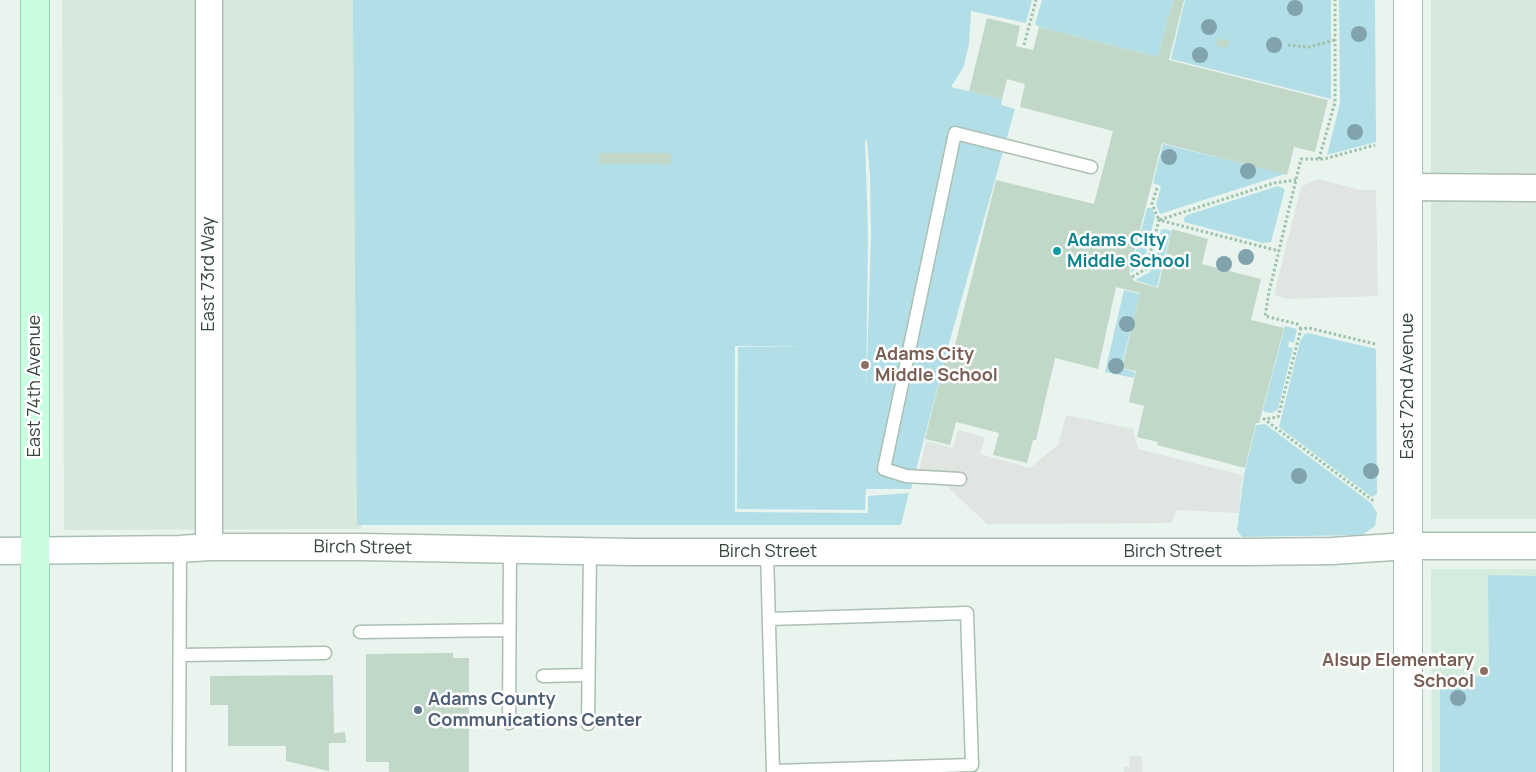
<!DOCTYPE html>
<style>
body{margin:0}
canvas{display:block;background:#e8f4ed}
</style>
<canvas width="1536" height="772"></canvas>
<script>
const ctx = document.querySelector('canvas').getContext('2d');
ctx.lineJoin = 'round';
function fillPath(path, color) { ctx.fillStyle = color; ctx.fill(path, 'evenodd'); }
function strokePath(path, color, width, dash) { ctx.strokeStyle = color; ctx.lineWidth = width; ctx.lineCap = dash ? 'butt' : 'round'; ctx.setLineDash(dash || []); ctx.stroke(path); }
function write(font, color, halo, rows, align = 'center') {
  ctx.font = font + ' Manrope,sans-serif'; ctx.lineWidth = 5; ctx.setLineDash([]); ctx.textBaseline = 'middle'; ctx.strokeStyle = halo; ctx.fillStyle = color; for (const [text, x, y, turn = 0] of rows) {
    ctx.save(); ctx.translate(x, y); ctx.rotate((+turn || 0) * Math.PI / 180); ctx.textAlign = isNaN(turn) ? turn : align; if (halo) ctx.strokeText(text, 0, 0); ctx.fillText(text, 0, 0); ctx.restore();
  }
}
fillPath(new Path2D(`
 M62,0H361V529L64,530Z
 M1431,0H1536V519H1431Z`), '#d7e8dd');
fillPath(new Path2D(`
 M1431,569H1536V772H1432Z`), '#d3ecdd');
fillPath(new Path2D(`
 M353,0H1032L1026,23L971,11L969,45L963,68L951,87L1002,99L1001,105L1015,109L948,347L911,489H866L865,510L737,509L738,347H812L735,346V512L868,513V496L909,493L901,525H357ZM867,140L870,175L871,236L866,395L868,232L865,141Z
 M1042,0H1173L1158,57L1039,27L1035,24Z
 M1185,0H1331V99L1171,59Z
 M1339,0H1375L1376,142L1327,155L1340,103Z
 M1163,144L1285,174L1160,214L1156,205L1161,186L1153,183Z
 M1278,186L1285,189L1271,242L1263,243L1184,222V218L1187,215Z
 M1147,208H1152L1155,216L1143,265L1130,273Z
 M1166,229L1171,231L1157,287L1135,280L1150,272L1161,230Z
 M1124,290L1140,294L1121,368L1135,372L1134,378L1105,372Z
 M1285,326L1297,329L1294,343L1289,341L1288,347L1293,348L1278,409L1272,413L1265,412L1263,410Z
 M1308,333L1376,349L1377,494L1372,497L1279,427L1300,341L1305,334Z
 M1265,424L1371,503L1377,513L1375,526L1362,535L1242,537L1237,530L1244,475L1256,425Z
 M1488,575L1536,576V772H1440V675L1489,677Z`), '#b2dfe7');
fillPath(new Path2D(`
 M1318,179L1360,190H1376L1378,296L1288,299L1274,295L1301,187Z
 M1066,415L1133,429L1138,449L1242,475L1239,513L1177,510L1171,523L987,524L936,476L919,471L926,441L953,448L958,430L985,437L980,454L1030,468L1059,444Z
 M1129,756H1142V772H1124V767H1130Z`), '#e0e5e1');
fillPath(new Path2D(`
 M1173,0H1184L1169,60L1328,100L1315,152L1294,147L1287,175L1162,143L1129,273L1134,281L1158,288L1172,229L1208,239L1202,264L1261,279L1251,320L1284,328L1259,423H1256L1245,468L1157,445L1158,442L1137,437L1144,406L1129,402L1136,371L1122,368L1140,293L1116,287L1098,369L1055,358L1036,440H1033L1027,463L993,455L999,433L956,422L950,445L925,439L948,347L954,349L996,180L1094,204L1113,131L1020,107L1025,84L1007,79L1002,99L969,91L987,18L1020,26L1016,46L1033,50L1039,27L1158,57Z
 M1217,38L1229,40L1227,48L1216,46Z
 M599,153H671V164H599Z
 M453,653V658H469V772H389V762H366V654Z
 M333,675L334,733L345,732L346,743H329V771L286,761V746H228V705H210V676Z`), '#c1d8c8');
const service = new Path2D(`
 M960,479L906,476L884,469L955,133L1091,167
 M767,552L773,771L972,765L967,613L769,619
 M360,632L509,630
 M180,655L325,653
 M543,676L588,675
 M509,723L510,550
 M588,724L590,551
 M179,772L180,549`);
const minor = new Path2D(`
 M1408,187L1536,188
 M209,547V0
 M0,551L180,549L209,547H362L632,552H1247L1332,551L1408,546H1536`);
const tertiary = new Path2D(`
 M1408,0V772`);
const secondary = new Path2D(`
 M35,772V0`);
strokePath(service, '#abbfb2', 15);
strokePath(minor, '#abbfb2', 29);
strokePath(tertiary, '#abbfb2', 30);
strokePath(secondary, '#99d3b2', 30);
strokePath(new Path2D(`
 M1024,45L1036,0
 M1288,45L1309,47L1335,40
 M1319,159L1335,102V0
 M1157,188L1152,204L1159,220L1274,183L1296,180
 M1132,277L1146,269L1159,220L1279,251
 M1301,329L1297,324L1265,316L1269,292L1301,159H1324L1375,145
 M1375,344L1309,328L1301,329L1278,417L1264,419L1375,502`), '#9dc1a9', 3, [2.5, 2.5]);
strokePath(service, '#fff', 12);
strokePath(minor, '#fff', 26);
strokePath(tertiary, '#fff', 28);
strokePath(secondary, '#c9fde0', 28);
ctx.fillStyle = '#80a3ad';
for (const [x, y] of [
 [1295,8],
 [1209,27],
 [1359,34],
 [1274,45],
 [1200,55],
 [1355,132],
 [1169,157],
 [1248,171],
 [1246,257],
 [1224,264],
 [1127,324],
 [1116,366],
 [1371,471],
 [1299,476],
 [1458,698]
]) { ctx.beginPath(); ctx.arc(x, y, 8, 0, 2 * Math.PI); ctx.fill(); }
for (const [x, y, r, color] of [
 [1057,251,5,"#0f9aa8"],
 [865,365,5,"#8d6e63"],
 [1484,671,5,"#8d6e63"],
 [418,710,5,"#5c6f8a"]
]) { const dot = new Path2D(); dot.arc(x, y, r, 0, 2 * Math.PI); ctx.fillStyle = color; ctx.fill(dot); strokePath(dot, '#fff', 2); }
write('bold 18px', '#0d838f', '#fff', [
 ["Adams CIty",1067,241],
 ["Middle School",1067,262]
], 'left');
write('18px', '#37473c', '#fff', [
 ["East 73rd Way",209,274,-90],
 ["East 74th Avenue",35,386,-90],
 ["East 72nd Avenue",1408,386,-90],
 ["Birch Street",363,548,1],
 ["Birch Street",768,552],
 ["Birch Street",1173,552]
]);
write('bold 18px', '#785e54', '#fff', [
 ["Adams City",875,355],
 ["Middle School",875,376],
 ["Alsup Elementary",1474,661,"right"],
 ["School",1474,682,"right"]
], 'left');
write('bold 18px', '#4e5e75', '#fff', [
 ["Adams County",428,700],
 ["Communications Center",428,721]
], 'left');
</script>
